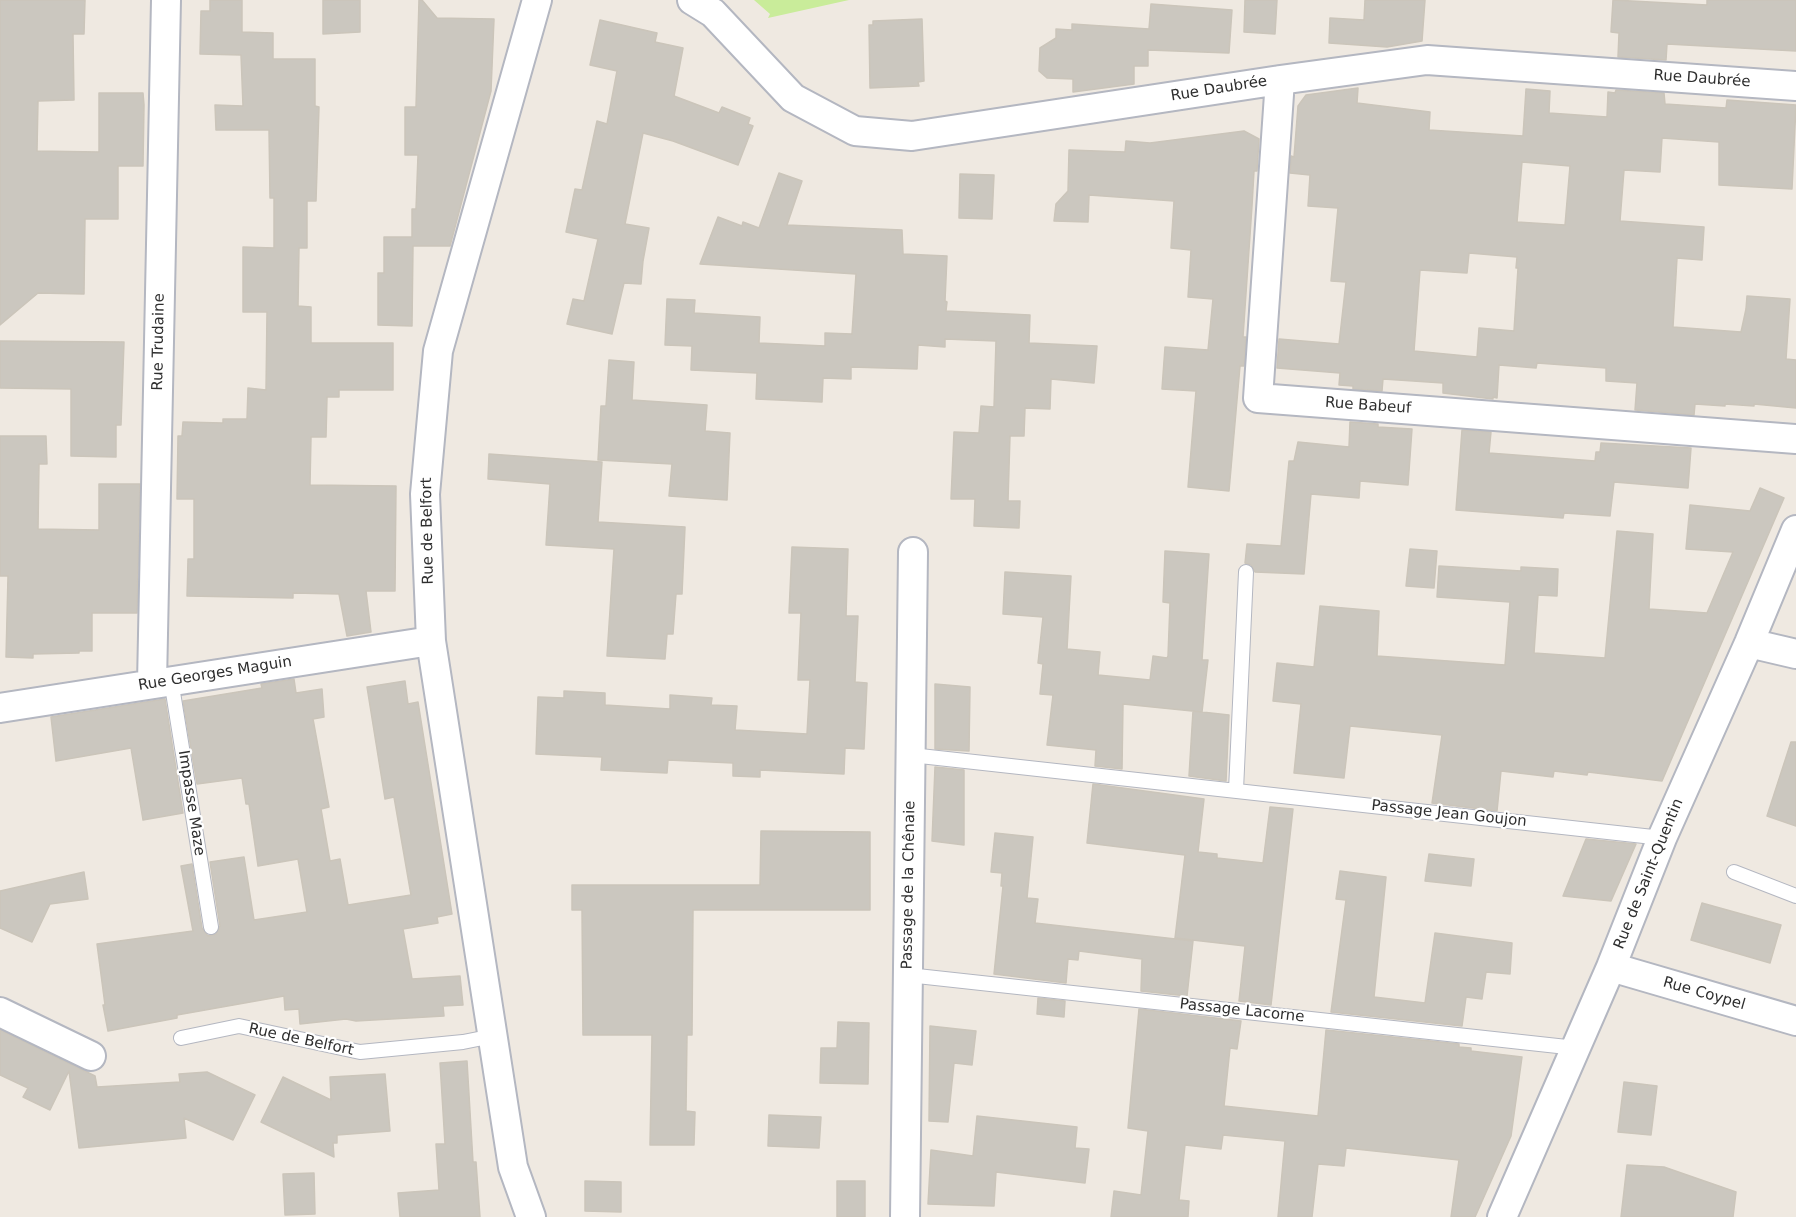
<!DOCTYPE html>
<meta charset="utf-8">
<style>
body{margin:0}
canvas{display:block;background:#efe9e1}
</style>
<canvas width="1796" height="1217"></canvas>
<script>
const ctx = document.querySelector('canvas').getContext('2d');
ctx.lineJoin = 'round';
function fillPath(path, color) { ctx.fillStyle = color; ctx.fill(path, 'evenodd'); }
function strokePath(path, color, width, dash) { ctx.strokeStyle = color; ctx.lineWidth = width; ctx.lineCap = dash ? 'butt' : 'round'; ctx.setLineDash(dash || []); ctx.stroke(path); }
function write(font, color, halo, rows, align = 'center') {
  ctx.font = font + ' "DejaVu Sans",sans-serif'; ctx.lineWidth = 4.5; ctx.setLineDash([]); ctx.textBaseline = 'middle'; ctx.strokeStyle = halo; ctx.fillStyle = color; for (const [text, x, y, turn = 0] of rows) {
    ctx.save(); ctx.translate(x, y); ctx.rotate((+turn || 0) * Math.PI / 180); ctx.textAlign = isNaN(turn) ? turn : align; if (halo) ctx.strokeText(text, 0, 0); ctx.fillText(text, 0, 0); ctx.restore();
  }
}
fillPath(new Path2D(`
 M754,0H849L768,18L770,14Z`), '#c9ec9a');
const building = new Path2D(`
 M0,0H85L84,34H73L74,100L38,101L37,151L99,152V93H143L144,105L143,166H118V219H85L84,294L38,293L0,325Z
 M210,0H242V32L273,33V59H315V106L319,107L316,201H307V248H299L298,306L311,307V343H393V390H339V397H327L326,437H311L310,485L396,486L395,591H366L371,632L347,636L339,594L293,593V598L187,596L188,559H194V499H177L178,436H182L183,422L223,423V419H247L248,388L266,390L267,312H243V247L274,248V198H270L269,130H216L215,105L243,106L241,55L200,54L201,11H210Z
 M323,0H360V32L323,34Z
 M419,0H422L437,18L494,19L491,91L450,246H413L412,326L378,325V273H384V237H412V209H416L418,155H405V107H416Z
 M1245,0H1277L1275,34L1244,32Z
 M1365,0H1425L1422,41L1387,47L1329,43L1330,18L1364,20Z
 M1613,0L1707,5V0H1796V51L1667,44L1666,60L1618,57L1619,33L1611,32Z
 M1151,4L1232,10L1229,53L1148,50V66H1134V84L1073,92V79L1047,78L1039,71L1040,48L1056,38V29L1072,30V24L1149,29Z
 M922,19L924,81L918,82L919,86L870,88L869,25H873V21Z
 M600,20L657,33L655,42L683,48L674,96L719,113L722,107L750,118L748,124L753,126L738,165L673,141L643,133L625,224L649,228L643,261L641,284L624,283L612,334L567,324L573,299L584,301L598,239L566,232L575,189L582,190L597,121L607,124L617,71L590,65Z
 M1358,88L1357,103L1430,112L1429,130L1523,136L1526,89L1550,91L1549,113L1607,117L1608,92L1615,93L1616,90L1664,93L1665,104L1726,108L1727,100L1796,105L1792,189L1719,185V142L1662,138L1660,172L1624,170L1620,221L1704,227L1702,260L1677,258L1673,327L1741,332L1746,309L1747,296L1790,299L1786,359L1796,360V408L1754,404V406L1725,404V406L1695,404L1694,415L1635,410L1637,383L1606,381V368L1537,363L1536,368L1499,365L1497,398L1493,397V399L1443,393V383L1383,379L1382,391L1353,389V386L1339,385L1340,373L1277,368L1279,339L1339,344L1346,282L1331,281L1338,208L1308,206L1310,175L1290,173L1291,156L1294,157L1298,106L1306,95ZM1522,162L1570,166L1565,225L1517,222ZM1469,253L1517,257L1516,268H1518L1514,331L1479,328L1477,357L1414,351L1420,270L1467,273Z
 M1244,131L1259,139L1257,171H1254L1252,206L1243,337H1246L1244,366H1240L1229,491L1188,487L1196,391L1162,389L1165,347L1208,350L1213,299L1188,297L1191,250L1171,248L1174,201L1089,195L1088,222L1054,221L1056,204L1068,191L1069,150L1125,152L1126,141L1150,143Z
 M779,173L802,181L787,225L902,230L903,254L947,256L945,301L947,302L946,311L1030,315L1029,343L1097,346L1094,383L1051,379L1050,409L1025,408L1024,436H1010L1008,501H1020L1019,528L974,526L975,499H951L954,432L979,433L981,406L994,407L996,341L945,339V347L918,345L917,369L851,367V379L823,378L822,402L756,399L757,373L691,370L692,346L665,345L667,299L695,300L694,313L760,317L759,343L825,346V333L852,334L856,274L700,264L718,217L742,226L743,222L759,228Z
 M960,174L994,175L992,219L959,218Z
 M0,341L124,342L121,425H116V457L71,456V389L0,388Z
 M609,360L634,362L632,400L707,405L705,431L730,433L727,500L669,496L672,464L598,460L601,406H606Z
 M1350,422L1378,424V427L1412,429L1408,485L1360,481L1359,498L1311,494L1304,574L1255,572L1251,565L1245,563L1247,544L1281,546L1289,461H1294L1298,442L1349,447Z
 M1462,430L1491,432L1489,453L1595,461L1596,452H1600L1601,443L1691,448L1688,488L1614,482L1610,516L1564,513L1563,518L1456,510Z
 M0,436H46L47,464H39L38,529L99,530V484H140L137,613H92V651H79V653L33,654V658L6,657L8,576H0Z
 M489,454L602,462L598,522L685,527L682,594H676L673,634H667L665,659L607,656L614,549L546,545L550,484L488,479Z
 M1760,488L1784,498L1662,781L1588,772L1587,775L1554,771L1553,777L1501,771L1497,811L1432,803L1442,735L1350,726L1344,778L1294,773L1301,704L1273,701L1277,663L1314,667L1320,606L1379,611L1377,656L1505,665L1510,602L1437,597L1439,566L1521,571V567L1558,569L1557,596L1538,595L1534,653L1605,658L1617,531L1653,534L1649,609L1707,613L1733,552L1686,549L1690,505L1750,511Z
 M792,547L848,549L846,616H858L855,682L867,683L864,749L845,748L844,774L760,770V777L733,776V763L668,760L667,773L601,770L602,757L536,754L538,697L564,698V691L605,693V705L670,709V695L712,698L711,705L737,706L735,730L807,734L810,680H798L801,613H789Z
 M1410,549L1437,551L1434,588L1406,586Z
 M1165,551L1209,554L1202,660H1208L1202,712L1123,704L1122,769L1095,766L1096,750L1047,745L1053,695L1040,694L1043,664L1038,663L1043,617L1003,614L1005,572L1071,576L1067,649L1100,652L1098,675L1150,680L1153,656L1167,658L1168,656L1170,603L1163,602Z
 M294,679L296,693L322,689L324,717L313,719L329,807L321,809L330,861L340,859L348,905L411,895L394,797L385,799L367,687L405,681L408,704L418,702L452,914L437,917L438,923L403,929L412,979L460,976L463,1005L443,1006L444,1016L356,1021L346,1019L300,1024L299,1009L285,1010L284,996L177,1015V1018L108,1031L103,1005H105L97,944L193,931L181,866L192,864L202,928L208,936L216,934L220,926L210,862L244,857L254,920L307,912L298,859L258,866L249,804H246L242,778L197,784L183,701L262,688L261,684Z
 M935,684L970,687L969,751L935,749Z
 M165,699L183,813L143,820L131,748L56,761L51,717Z
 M1193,711L1229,715L1226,781L1189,776Z
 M1791,742H1796V826L1767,816Z
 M935,767L964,770V845L932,841Z
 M1093,784L1204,799L1198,852L1217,854V858L1263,863L1270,807L1293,809L1271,1005L1239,1001L1245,946L1175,938L1185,855L1087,843Z
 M761,831L870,832V910H693L692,1035H687L686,1111L695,1112L694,1145H650L652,1035H583L582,910H572V885H760Z
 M995,833L1033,837L1027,898L1038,899L1035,923L1193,941L1187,996L1141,991L1142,959L1079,951L1078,960L1068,959L1066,983L994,974L1003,886H1001L1002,873L991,872Z
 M1586,839L1636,844L1611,901L1563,896Z
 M1429,854L1474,859L1471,886L1425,881Z
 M1340,871L1386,877L1374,997L1425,1003L1435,933L1512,943L1510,974L1486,972L1482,999L1466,997L1462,1026L1331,1012L1346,900L1336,899Z
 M84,872L88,899L50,904L32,942L0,928V891Z
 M1702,903L1781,925L1770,963L1691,940Z
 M1038,998L1065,1001L1064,1017L1037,1014Z
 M1139,1009L1241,1021L1237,1049L1230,1048L1224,1106L1318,1116L1326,1030L1459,1044V1047L1471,1048V1051L1522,1057L1511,1136L1475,1217H1451L1459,1160L1346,1148L1344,1166L1318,1164L1312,1217H1278L1285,1141L1223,1135L1221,1149L1185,1145L1179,1200L1189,1201L1188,1217H1111L1114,1191L1141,1195L1148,1131L1128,1128Z
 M838,1022L869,1023L868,1084L820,1083L821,1048H837Z
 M930,1026L976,1031L972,1065L954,1063L948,1122L929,1121Z
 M0,1030L95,1076L97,1087L180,1082L179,1074L207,1072L255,1095L233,1140L184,1118L186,1138L79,1148L69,1071L50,1110L23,1097L28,1088L0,1075Z
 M467,1061L473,1162H476L480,1217H400L398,1193L439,1190L436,1144H445L440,1063Z
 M385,1074L390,1131L337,1135V1143H333L334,1157L261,1122L283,1077L331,1100L330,1077Z
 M1624,1082L1657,1086L1651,1135L1618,1132Z
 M769,1115L821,1117L819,1148L768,1146Z
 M977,1116L1077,1127L1075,1148L1089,1149L1085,1183L996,1172L994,1206L928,1204L931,1150L973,1156Z
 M1627,1165L1664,1167L1736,1192L1733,1217H1621Z
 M314,1173L315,1214L285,1215L283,1174Z
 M585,1181L621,1182V1212L585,1211Z
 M837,1181H865V1217H837Z`);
fillPath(building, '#cbc7bf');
strokePath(building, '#cbc5ba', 1.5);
const lane = new Path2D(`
 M171,680L211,927
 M911,755L1662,838
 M1236,790L1246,572
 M1734,872L1796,896
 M908,975L1576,1048
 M181,1038L239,1026L360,1052L463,1042L493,1036`);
const street = new Path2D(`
 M692,0L713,13L793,98L855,131L912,136L1280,80L1427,60L1796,86
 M1280,80L1258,398L1796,439
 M1749,643L1796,654
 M152,683L166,0
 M0,708L431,641
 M1611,967L1796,1021
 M0,1012L91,1056
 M531,1217L513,1167L431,641L425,494L438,351L537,0
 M905,1217L913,552
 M1502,1217L1611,967L1662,838L1749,643L1796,530`);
strokePath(lane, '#b4b7c1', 16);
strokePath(street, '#b4b7c1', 32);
strokePath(lane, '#fff', 14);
strokePath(street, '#fff', 28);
write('15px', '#2e2e2e', '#fff', [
 ["Rue Daubrée",1702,79,4],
 ["Rue Daubrée",1219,89,-9],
 ["Rue Trudaine",159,342,-89],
 ["Rue Babeuf",1368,406,4],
 ["Rue de Belfort",428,531,-91],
 ["Rue Georges Maguin",215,674,-9],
 ["Impasse Maze",191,803,81],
 ["Passage Jean Goujon",1449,814,6],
 ["Rue de Saint-Quentin",1649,874,-68],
 ["Passage de la Chênaie",909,885,-89],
 ["Rue Coypel",1704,994,16],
 ["Passage Lacorne",1242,1011,6],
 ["Rue de Belfort",301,1040,12]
]);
</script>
